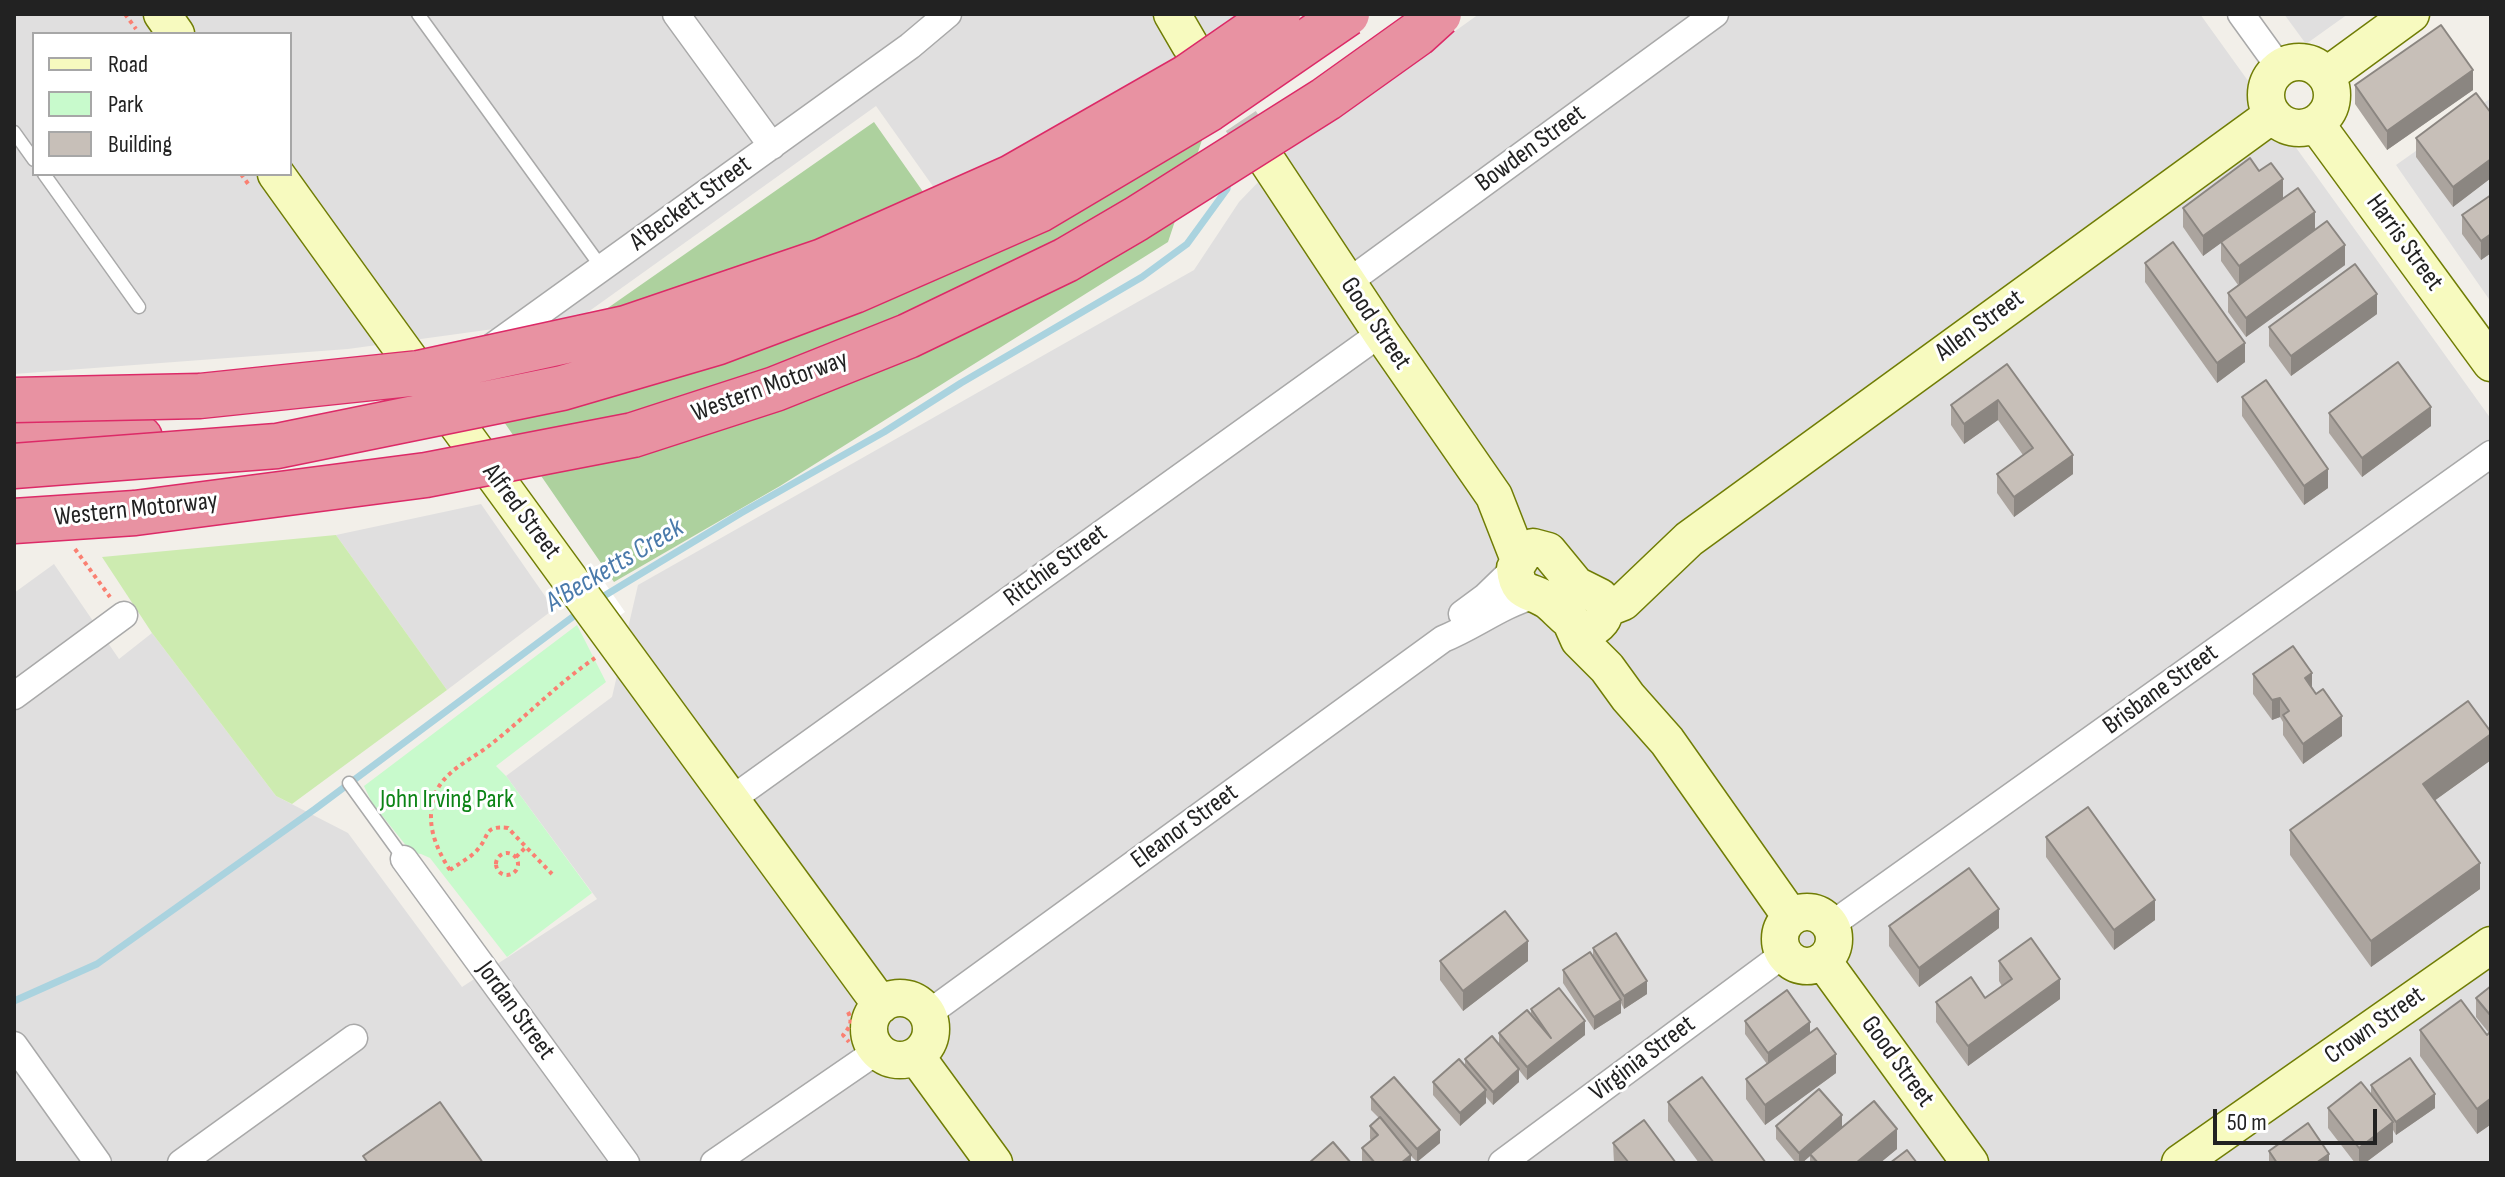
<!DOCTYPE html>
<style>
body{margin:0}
#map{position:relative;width:2505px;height:1177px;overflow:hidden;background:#f2efe9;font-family:"Sofia Sans Condensed",sans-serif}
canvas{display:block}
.frame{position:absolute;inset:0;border:16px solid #222;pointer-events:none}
.legend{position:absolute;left:32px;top:32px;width:260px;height:144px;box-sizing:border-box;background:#fff;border:2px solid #a7a7a7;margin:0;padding:10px 14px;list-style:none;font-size:24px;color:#222}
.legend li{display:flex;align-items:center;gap:16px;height:40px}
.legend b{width:40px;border:2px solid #a7a7a7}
.scale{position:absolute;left:2213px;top:1109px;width:164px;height:36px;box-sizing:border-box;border:4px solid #222;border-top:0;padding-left:10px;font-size:24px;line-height:28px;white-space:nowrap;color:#222;-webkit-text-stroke:6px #fff;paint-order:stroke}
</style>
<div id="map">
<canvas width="2505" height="1177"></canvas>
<div class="frame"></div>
<ul class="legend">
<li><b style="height:10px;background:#f7fabf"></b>Road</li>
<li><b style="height:22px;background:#c8facc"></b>Park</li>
<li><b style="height:22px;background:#c7bfb8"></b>Building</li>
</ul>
<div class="scale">50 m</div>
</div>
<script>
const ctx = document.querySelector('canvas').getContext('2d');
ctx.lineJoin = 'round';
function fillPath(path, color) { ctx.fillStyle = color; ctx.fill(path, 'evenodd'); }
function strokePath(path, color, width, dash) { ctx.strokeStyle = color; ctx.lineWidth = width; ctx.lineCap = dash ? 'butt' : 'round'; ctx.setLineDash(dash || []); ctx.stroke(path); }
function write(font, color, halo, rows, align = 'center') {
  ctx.font = font + ' "Sofia Sans Condensed",sans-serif'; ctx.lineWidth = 6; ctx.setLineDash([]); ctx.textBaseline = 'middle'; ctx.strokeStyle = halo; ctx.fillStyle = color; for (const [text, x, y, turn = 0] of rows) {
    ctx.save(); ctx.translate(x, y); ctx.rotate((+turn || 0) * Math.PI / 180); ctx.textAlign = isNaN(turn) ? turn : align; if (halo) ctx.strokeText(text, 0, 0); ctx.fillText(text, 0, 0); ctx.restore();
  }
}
fillPath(new Path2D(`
 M14,14H1242L1146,77L937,192L876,106L581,317L348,349L14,374ZM34,34H290V174H34Z
 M1479,14H2200L2491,419V1163H14V593L54,564L119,659L152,633L276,796L348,833L462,987L597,899L506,776L612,697L638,585L1194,270L1239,202L1289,150Z
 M2284,14H2348L2306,44Z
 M2491,98V302L2396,165Z
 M481,504L554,609L447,690L336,535Z`), '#e0dfdf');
fillPath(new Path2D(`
 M336,535L447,690L292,804L276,796L152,633L102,557Z`), '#cdebb0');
fillPath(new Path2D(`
 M874,122L926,196L1202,140L1168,242L780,486L614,582L469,371L582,326Z`), '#add19e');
fillPath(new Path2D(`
 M577,625L606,682L496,766L506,776L592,893L507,957L430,858L421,854L412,853L372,803L364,786Z`), '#c8facc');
fillPath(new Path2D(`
 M591,563L625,612L592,635L558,586Z`), '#fff');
strokePath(new Path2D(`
 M599,599L741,513L884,432L961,383L1142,277L1187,244L1227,189L1228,181
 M14,1001L97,964L315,809L582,610`), '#aad3df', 7);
strokePath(new Path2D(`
 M1211,76L1260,150`), '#c8c6c1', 36, [36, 18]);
const lane = new Path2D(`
 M418,14L602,268
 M14,132L34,160
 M44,174L139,307
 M349,783L404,859`);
const street = new Path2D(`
 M676,14L772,146
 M2241,14L2280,68
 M1347,283L1715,14
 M489,349L910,46L948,14
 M1462,614L1485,597L1515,568
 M14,696L124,615
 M732,799L1381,333
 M404,859L626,1163
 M1831,925L2491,454
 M928,1016L940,1005L1443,639C1475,626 1501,605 1533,596
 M14,1045L98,1163
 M181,1163L354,1038
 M714,1163L877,1051
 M1502,1163L1784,954`);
const secondary = new Path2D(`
 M162,14L176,34
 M1172,14L1190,45
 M2266 95a33 33 0 1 1 66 0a33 33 0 1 1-66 0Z
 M2326,76L2411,14
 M2316,124L2491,363
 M1260,150L1381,333L1494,496L1519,560
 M276,174C475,452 679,728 881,1005
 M1533,547L1548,551L1576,585L1600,597C1605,604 1607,613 1601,621C1583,644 1561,610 1548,601C1531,589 1517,596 1515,568L1525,552Z
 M1605,609L1623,602L1689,539L2272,115
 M1571,622L1579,640L1607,668L1628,697L1667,741L1791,917
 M1780 939a27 27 0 1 1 54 0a27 27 0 1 1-54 0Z
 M1823,961L1970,1163
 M869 1029a31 31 0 1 1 62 0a31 31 0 1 1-62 0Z
 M916,1056L994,1163
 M2180,1163L2491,945`);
const highway = new Path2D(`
 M14,439L140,438`);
strokePath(lane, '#a9a9a9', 15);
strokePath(street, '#a9a9a9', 29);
strokePath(secondary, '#707d05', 39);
strokePath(highway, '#dc2a67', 47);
strokePath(new Path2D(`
 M125,14L136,29
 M241,174L249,185
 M75,549L110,597
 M496 864a11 11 0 1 1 22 0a11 11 0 1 1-22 0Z
 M516,857L526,847L552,874
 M450,870C435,847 425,822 435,794C445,770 471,760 490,745C526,717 557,684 595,658
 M450,870C458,864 472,857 478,849C490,836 483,825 508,828L526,847
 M848,1012C853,1022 850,1027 843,1035L849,1042`), '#fa8072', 4, [4, 4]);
strokePath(lane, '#fff', 12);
strokePath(street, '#fff', 26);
strokePath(secondary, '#f7fabf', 36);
strokePath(highway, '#e892a2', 44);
const highwayBridge = new Path2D(`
 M14,400L200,396L419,373L626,328L823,261L1012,177L1187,77L1278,14
 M14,466L277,446L562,388L716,343L854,291L1039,210L1209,109L1347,14
 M14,521L135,513L426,475L633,435L775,389L908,336L1066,260L1136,219L1326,99L1417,34L1439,14`);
strokePath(highwayBridge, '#dc2a67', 47, []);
strokePath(highwayBridge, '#e892a2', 44);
fillPath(new Path2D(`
 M2355,85L2473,90L2387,150L2355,104Z
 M2491,113V178L2453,207L2416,157V138Z
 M2259,171L2283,198L2315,229L2345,265L2246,337L2228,312V293L2238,285L2221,261V243L2203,256L2183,227V208Z
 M2491,195V253L2481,260L2462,234V215Z
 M2145,263L2245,362L2217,383L2145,282Z
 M2377,314L2291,376L2269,346V327Z
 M2007,364L2073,474L2014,517L1997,493V474L2023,455L1998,420L1964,444L1951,425V405Z
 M2242,397L2328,488L2304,505L2242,416Z
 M2329,413L2431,426L2362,477L2329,433Z
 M2253,674L2312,688L2342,736L2303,764L2283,735V722L2280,717L2272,720L2253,694Z
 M2491,732V760L2435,800L2480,889L2371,967L2290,855V830Z
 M2046,837L2155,920L2114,950L2046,857Z
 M1889,926L1999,928L1919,987L1889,946Z
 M1593,948L1647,994L1624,1009L1621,1003V1013L1594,1030L1563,983V970L1593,958Z
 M1440,961H1528L1463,1011L1440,980Z
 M1999,961L2060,999L1968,1066L1936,1022V1002L1985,998L2002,986L1999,981Z
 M2491,986V1127L2490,1125L2477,1134L2420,1056V1030L2487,1035L2489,1033L2476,1017V998Z
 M1531,1009L1585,1035L1527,1080L1519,1070V1082L1493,1105L1486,1097V1103L1460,1126L1433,1095V1082L1465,1066V1059L1499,1045V1033L1531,1014Z
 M1745,1021L1810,1033L1836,1073L1765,1125L1746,1099V1079L1767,1064L1745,1034Z
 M2371,1085L2435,1108L2396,1135L2393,1130V1142L2365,1163H2355L2328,1128V1108L2371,1094Z
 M1371,1097L1440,1143L1417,1162L1411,1156V1163H1364L1362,1161V1148L1371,1140L1370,1139V1126L1379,1118L1371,1110Z
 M1668,1102L1766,1163H1699L1668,1121Z
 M1776,1126L1842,1127L1897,1149L1880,1163H1810V1156L1802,1163H1796L1776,1139Z
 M1613,1143L1676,1163H1614Z
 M2269,1151L2329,1163H2269Z`), '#aba49e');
fillPath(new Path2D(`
 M2473,70V90L2387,150V131Z
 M2491,159V178L2453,207V187Z
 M2283,179V198L2203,256V236Z
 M2315,212V232L2239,286V266Z
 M2491,234V253L2481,260V241Z
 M2345,245V265L2246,337V318Z
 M2377,294V314L2291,376V356Z
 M2245,343V362L2217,383V363Z
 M1998,400V420L1964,444V424Z
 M2431,407V426L2362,477V458Z
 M2073,455V474L2014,517V497Z
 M2328,469V488L2304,505V486Z
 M2312,673V693L2305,678Z
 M2280,698V717L2272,720V700Z
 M2342,716V736L2303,764V744Z
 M2491,734V760L2423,809V784Z
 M2480,863V889L2371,967V941Z
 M2155,900V920L2114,950V930Z
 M1999,909V928L1919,987V968Z
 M1528,941V961L1463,1011V991Z
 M2060,979V999L1968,1066V1046Z
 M1647,981V994L1624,1009V996Z
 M1621,1000V1013L1594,1030V1017Z
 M1585,1021V1035L1527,1080V1067Z
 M1810,1022V1035L1768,1066V1053Z
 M1836,1054V1073L1765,1125V1105Z
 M1519,1069V1082L1493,1105V1092Z
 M1486,1090V1103L1460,1126V1113Z
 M2435,1094V1108L2396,1135V1122Z
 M2490,1099V1125L2477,1134V1109Z
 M1842,1115V1129L1810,1154V1156L1802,1163H1799V1153Z
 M2393,1122V1142L2365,1163H2359V1148Z
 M1897,1129V1149L1880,1163H1856Z
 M1440,1130V1143L1417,1162V1149Z
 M2329,1154V1163H2316Z
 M1411,1155V1163H1401Z`), '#8b8681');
const building = new Path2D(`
 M2441,25L2473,70L2387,131L2355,85Z
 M2476,93L2491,113V159L2453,187L2416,138Z
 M2250,158L2259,171L2271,163L2283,179L2203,236L2183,208Z
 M2298,188L2315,212L2239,266L2221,242Z
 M2491,195V234L2481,241L2462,215Z
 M2327,221L2345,245L2246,318L2228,293Z
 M2173,242L2245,343L2217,363L2145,263Z
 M2355,264L2377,294L2291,356L2269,327Z
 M2398,362L2431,407L2362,458L2329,413Z
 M2007,364L2073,455L2014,497L1997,474L2033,448L1998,400L1964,424L1951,405Z
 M2266,380L2328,469L2304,486L2242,397Z
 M2293,646L2312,673L2305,678L2316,694L2323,689L2342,716L2303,744L2283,715L2289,711L2280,698L2272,700L2253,674Z
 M2468,701L2491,732V734L2423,784L2480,863L2371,941L2290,830Z
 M2088,807L2155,900L2114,930L2046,837Z
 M1969,868L1999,909L1919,968L1889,926Z
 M1505,911L1528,941L1463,991L1440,961Z
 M1616,933L1647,981L1624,996L1593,948Z
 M2031,938L2060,979L1968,1046L1936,1002L1971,977L1985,998L2012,979L1999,961Z
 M1590,952L1621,1000L1594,1017L1563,970Z
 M2491,986V1016L2476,998Z
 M1559,988L1585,1021L1527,1067L1499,1033L1527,1010L1551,1038L1531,1009Z
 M1787,990L1810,1022L1768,1053L1745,1021Z
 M2461,1000L2487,1035L2491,1031V1101L2490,1099L2477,1109L2420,1030Z
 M1817,1028L1836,1054L1765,1105L1746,1079Z
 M1492,1036L1519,1069L1493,1092L1465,1059Z
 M2410,1058L2435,1094L2396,1122L2371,1085Z
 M1459,1059L1486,1090L1460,1113L1433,1082Z
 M1394,1077L1440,1130L1417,1149L1371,1097Z
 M1702,1077L1766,1163H1714L1668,1102Z
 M2361,1082L2393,1122L2359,1148L2328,1108Z
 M1819,1089L1842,1115L1799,1153L1776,1126Z
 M1874,1101L1897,1129L1856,1163H1818L1810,1154Z
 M440,1102L483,1163H368L363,1156Z
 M1380,1117L1411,1155L1401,1163H1375L1362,1148L1378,1135L1370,1126Z
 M1644,1120L1676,1163H1629L1613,1143Z
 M2308,1123L2329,1154L2316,1163H2277L2269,1151Z
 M1333,1142L1351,1163H1309Z
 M1907,1150L1917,1163H1890Z`);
fillPath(building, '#c7bfb8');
strokePath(building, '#8b8681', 2);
write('26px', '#222', '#fff', [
 ["Bowden Street",1531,149,-36],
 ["A'Beckett Street",691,204,-36],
 ["Harris Street",2404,243,54],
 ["Good Street",1375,324,56],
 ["Allen Street",1980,326,-36],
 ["Western Motorway",770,387,-20],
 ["Western Motorway",136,510,-6],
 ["Alfred Street",521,512,53],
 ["Ritchie Street",1056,566,-36],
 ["Brisbane Street",2161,690,-36],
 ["Eleanor Street",1185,827,-36],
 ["Jordan Street",515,1011,54],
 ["Crown Street",2375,1026,-35],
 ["Virginia Street",1643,1059,-37],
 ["Good Street",1897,1062,54]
]);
write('26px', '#0c8416', '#fff', [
 ["John Irving Park",447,800]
]);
write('italic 28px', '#4a7aab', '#fff', [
 ["A'Becketts Creek",615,566,-31]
]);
</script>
